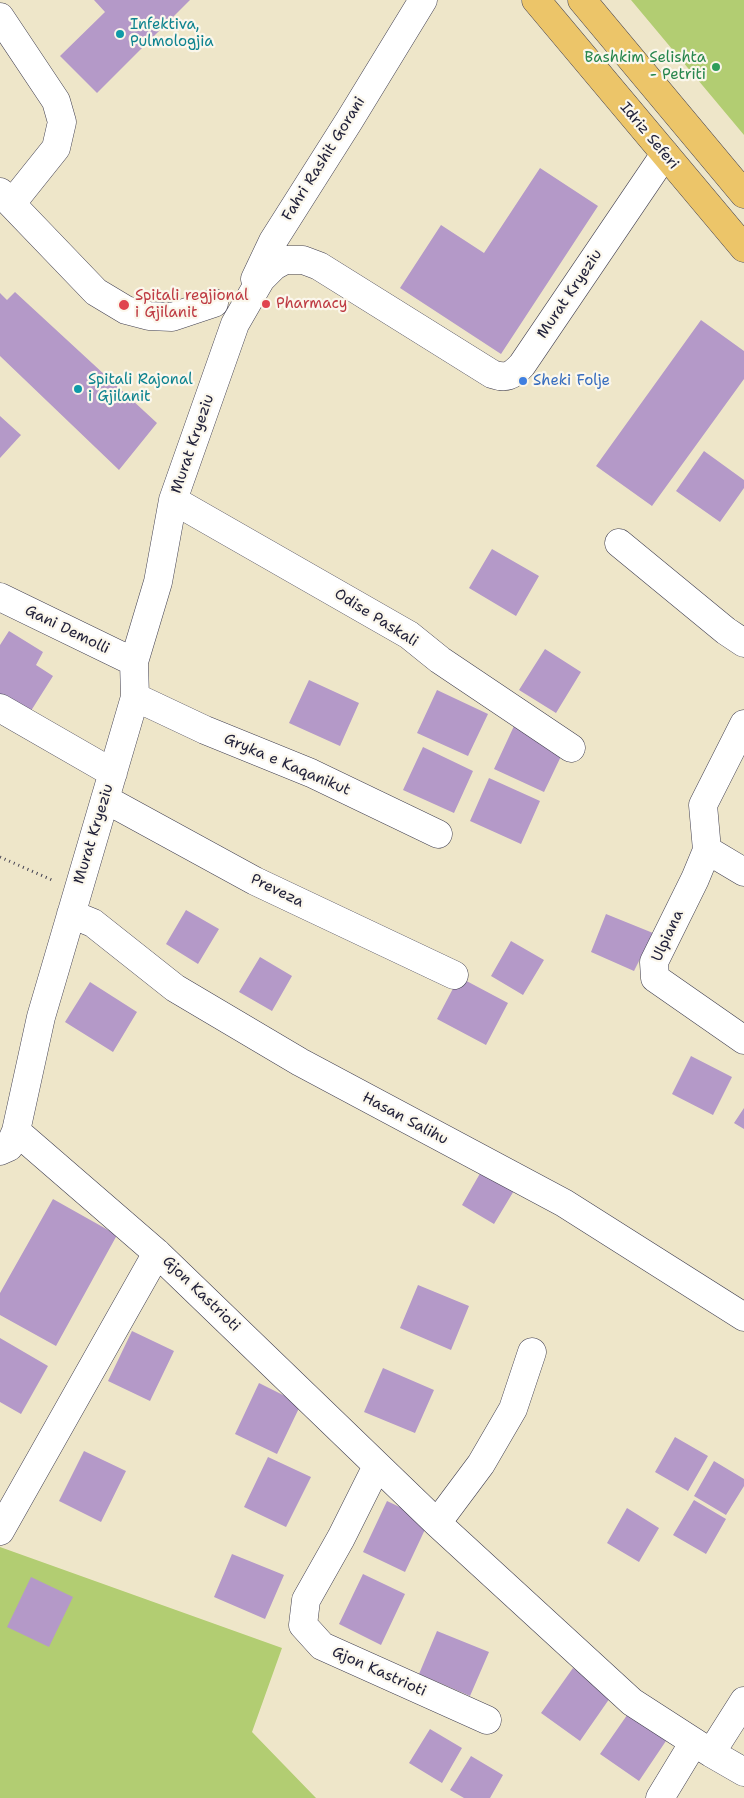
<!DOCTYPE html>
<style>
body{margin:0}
canvas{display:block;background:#eee6c9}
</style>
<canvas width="744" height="1798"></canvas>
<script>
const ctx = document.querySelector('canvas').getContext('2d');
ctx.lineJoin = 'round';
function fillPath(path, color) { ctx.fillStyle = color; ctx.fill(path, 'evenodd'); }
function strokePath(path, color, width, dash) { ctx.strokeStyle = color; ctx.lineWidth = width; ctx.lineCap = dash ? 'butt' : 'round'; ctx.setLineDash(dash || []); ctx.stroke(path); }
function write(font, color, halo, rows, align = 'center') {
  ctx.font = font + ' "Shantell Sans",sans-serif'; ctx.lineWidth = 4.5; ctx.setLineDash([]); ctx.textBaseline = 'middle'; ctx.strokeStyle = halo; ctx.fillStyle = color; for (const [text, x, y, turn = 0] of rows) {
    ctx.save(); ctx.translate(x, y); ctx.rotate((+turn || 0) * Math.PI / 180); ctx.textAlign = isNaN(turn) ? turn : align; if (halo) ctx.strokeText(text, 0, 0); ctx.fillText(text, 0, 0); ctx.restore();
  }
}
fillPath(new Path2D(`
 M631,0H744V135Z
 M0,1547L282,1648L252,1732L316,1798H0Z`), '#b2cd72');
fillPath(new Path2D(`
 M94,0H190L97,93L60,56L105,12Z
 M540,168L598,206L501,354L400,288L441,225L484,253Z
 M15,292L157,423L119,470L0,356V293L7,300Z
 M701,320L744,351V379L652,506L596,466Z
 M0,416L21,435L0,458Z
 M704,451L744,480V488L720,522L676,491Z
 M492,549L539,576L516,616L469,588Z
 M9,631L43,652L36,665L53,676L29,714L0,696V645Z
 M545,649L581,672L556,713L519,690Z
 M309,680L359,703L340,746L289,723Z
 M437,690L488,714L468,756L417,733Z
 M514,726L564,750L544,792L494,769Z
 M423,747L473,771L454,813L403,790Z
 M489,778L540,801L521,844L470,821Z
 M186,910L219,929L198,964L166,944Z
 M606,914L653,933L634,971L591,952Z
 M511,941L544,960L523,995L491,976Z
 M260,957L292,976L272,1011L239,992Z
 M459,977L508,1003L486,1045L437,1019Z
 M90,982L137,1012L113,1052L65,1022Z
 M691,1056L732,1077L713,1115L672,1094Z
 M744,1108V1129L734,1123Z
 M482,1170L515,1189L494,1224L462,1205Z
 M53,1199L117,1235L56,1346L0,1315V1293Z
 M418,1285L469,1306L451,1350L400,1328Z
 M132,1331L174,1351L150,1401L108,1381Z
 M0,1338L48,1366L21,1414L0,1402Z
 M383,1368L434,1390L415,1433L364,1412Z
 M259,1383L301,1404L277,1454L235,1434Z
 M675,1437L708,1456L688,1491L655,1472Z
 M84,1451L126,1471L101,1522L59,1501Z
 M268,1457L311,1477L286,1527L244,1507Z
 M714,1461L744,1479V1486L726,1515L694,1496Z
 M694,1500L726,1519L706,1554L673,1535Z
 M387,1501L429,1521L405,1572L363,1552Z
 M627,1508L659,1528L639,1562L607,1543Z
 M232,1554L284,1575L265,1619L214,1597Z
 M363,1574L405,1594L381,1645L339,1624Z
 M31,1577L73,1597L49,1647L7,1627Z
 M437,1631L489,1652L470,1696L419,1674Z
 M573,1668L612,1695L580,1741L541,1713Z
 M632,1708L670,1735L639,1781L600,1754Z
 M430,1729L462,1748L442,1783L409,1763Z
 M471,1756L503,1775L490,1798H464L450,1790Z`), '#b499c8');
const street = new Path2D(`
 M0,17L56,101L62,122L56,148L12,203
 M0,192L96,292L126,310L149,316L172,317L214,303
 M255,279L273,241L349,121L423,0
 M173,500L409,635L440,660L571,748
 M619,543L726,631L744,643
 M0,597L134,662
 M135,697L205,730L311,773L438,834
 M0,708L113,773
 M744,724L703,805L707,850L695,879L654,962L655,978L744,1040
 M105,799L255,881L454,975
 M707,850L744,872
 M71,914L93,923L175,988L300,1062L564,1203L744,1317
 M16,1131L157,1253L437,1523L632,1702L711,1753L744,1772
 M0,1151L9,1147L16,1131L41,1017L135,697L134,662L158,582L173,500L235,324L261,279L274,266L285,260H303L319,266L492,374C506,379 512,376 522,365L665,154
 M377,1466L341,1538L306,1600L303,1625L322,1646L487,1720
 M437,1523L481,1464L513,1409L532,1352
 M0,1531L157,1253
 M711,1753L744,1701
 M660,1798L694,1742`);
const primary = new Path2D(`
 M536,0L744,248
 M582,0L744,194`);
strokePath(street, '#413f50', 29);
strokePath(primary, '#413f50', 29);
strokePath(new Path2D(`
 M0,857L52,880`), '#413f50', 3, [1, 4]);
strokePath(street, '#fff', 28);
strokePath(primary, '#ecc569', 28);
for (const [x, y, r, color] of [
 [120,34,5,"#0f9aa8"],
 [716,67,5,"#2e9e5b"],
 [266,304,5,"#e0444e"],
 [124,305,6,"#e0444e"],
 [523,381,5,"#3f7fe0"],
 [78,389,5,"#0f9aa8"]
]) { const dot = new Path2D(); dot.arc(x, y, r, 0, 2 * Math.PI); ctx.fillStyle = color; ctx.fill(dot); strokePath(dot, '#fbf7ec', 2); }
write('15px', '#0d838f', '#fbf7ec', [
 ["Infektiva,",130,25],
 ["Pulmologjia",130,42],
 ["Spitali Rajonal",88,380],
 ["i Gjilanit",88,397]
], 'left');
write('15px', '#27864d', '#fbf7ec', [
 ["Bashkim Selishta",706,58],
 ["- Petriti",706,75]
], 'right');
write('15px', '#22223b', '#fbf7ec', [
 ["Idriz Seferi",649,136,50],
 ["Fahri Rashit Gorani",324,159,-58],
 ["Murat Kryeziu",570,294,-56],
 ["Murat Kryeziu",193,444,-71],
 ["Odise Paskali",376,618,32],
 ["Gani Demolli",67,630,26],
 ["Gryka e Kaqanikut",287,765,23],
 ["Murat Kryeziu",94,834,-73],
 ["Preveza",277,891,26],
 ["Ulpiana",668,936,-65],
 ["Hasan Salihu",405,1119,28],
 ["Gjon Kastrioti",201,1294,44],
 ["Gjon Kastrioti",379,1672,24]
]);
write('15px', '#be3a42', '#fbf7ec', [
 ["Spitali regjional",135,296],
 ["i Gjilanit",135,313],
 ["Pharmacy",276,304]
], 'left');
write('15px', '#366cbe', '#fbf7ec', [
 ["Sheki Folje",533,381]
], 'left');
</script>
